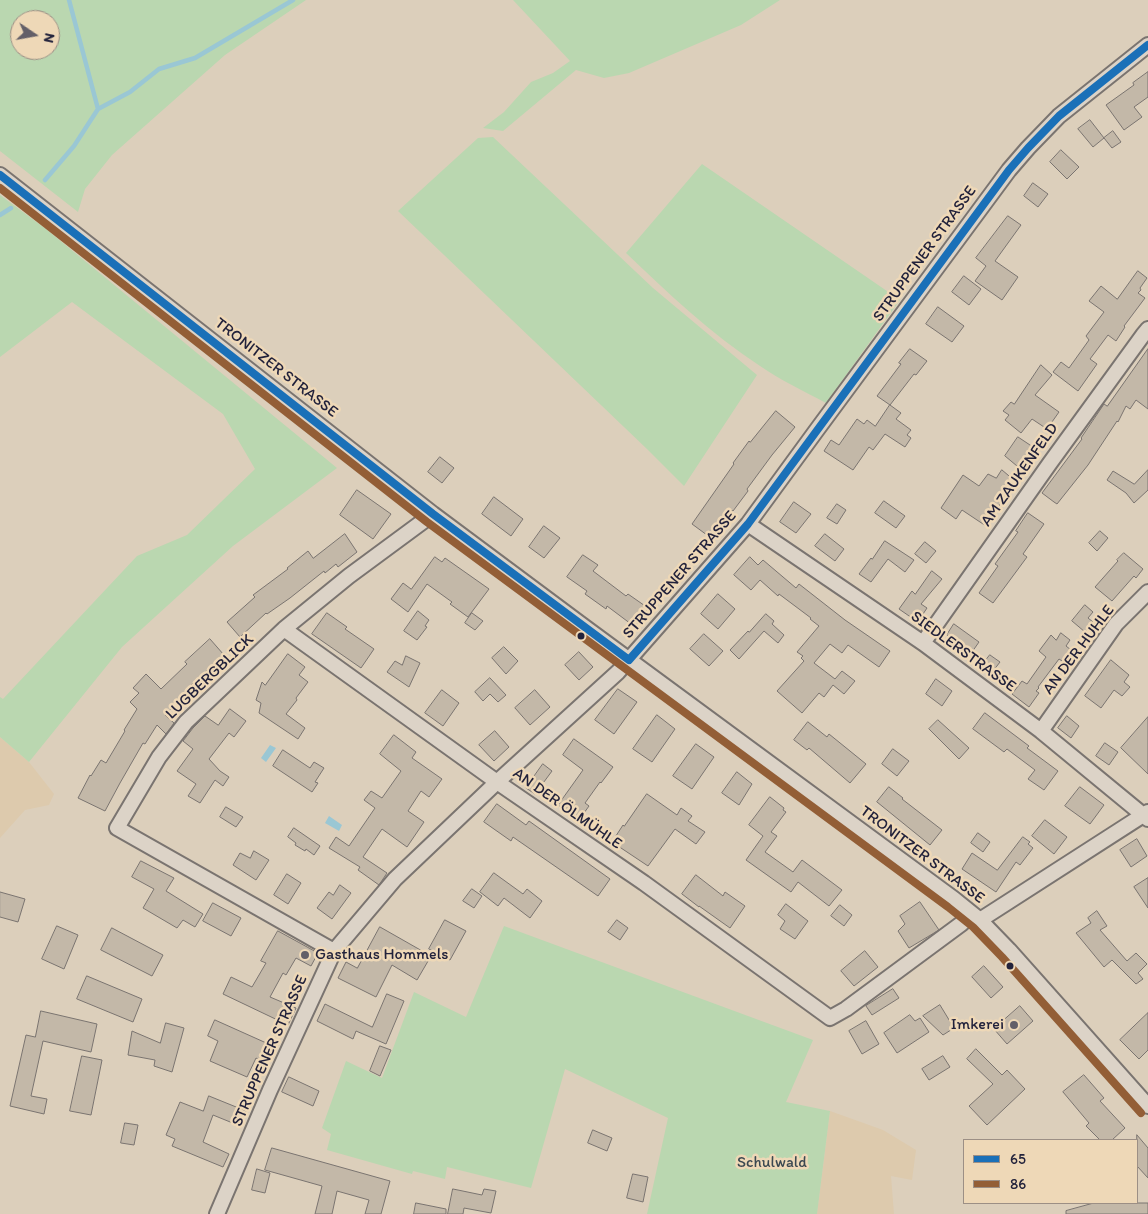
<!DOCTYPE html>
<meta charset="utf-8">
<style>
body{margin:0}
#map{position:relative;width:1148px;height:1214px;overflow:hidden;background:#dccfbb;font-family:Itim,sans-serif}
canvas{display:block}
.legend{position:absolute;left:963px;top:1139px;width:175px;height:65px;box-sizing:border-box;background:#eed8b7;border:1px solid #9c8f85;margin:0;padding:6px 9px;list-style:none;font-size:15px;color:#22223b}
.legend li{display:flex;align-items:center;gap:10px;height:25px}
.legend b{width:25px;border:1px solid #9c8f85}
.north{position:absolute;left:10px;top:10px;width:50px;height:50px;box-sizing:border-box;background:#eed8b7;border:1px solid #9c8f85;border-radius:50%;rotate:102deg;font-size:14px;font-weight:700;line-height:20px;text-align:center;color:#22223b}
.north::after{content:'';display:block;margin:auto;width:18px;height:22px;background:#635f68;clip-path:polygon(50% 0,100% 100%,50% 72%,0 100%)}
</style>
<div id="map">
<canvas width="1148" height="1214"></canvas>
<ul class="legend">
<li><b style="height:6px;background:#1a70b8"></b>65</li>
<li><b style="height:6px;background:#935e36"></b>86</li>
</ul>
<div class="north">N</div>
</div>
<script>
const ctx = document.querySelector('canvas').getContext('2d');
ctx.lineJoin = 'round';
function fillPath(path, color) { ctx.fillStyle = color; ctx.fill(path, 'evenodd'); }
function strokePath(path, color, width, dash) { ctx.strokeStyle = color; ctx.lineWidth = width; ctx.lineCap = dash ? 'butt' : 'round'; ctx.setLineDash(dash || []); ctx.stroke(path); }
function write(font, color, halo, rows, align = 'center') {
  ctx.font = font + ' Itim,sans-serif'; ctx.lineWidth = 5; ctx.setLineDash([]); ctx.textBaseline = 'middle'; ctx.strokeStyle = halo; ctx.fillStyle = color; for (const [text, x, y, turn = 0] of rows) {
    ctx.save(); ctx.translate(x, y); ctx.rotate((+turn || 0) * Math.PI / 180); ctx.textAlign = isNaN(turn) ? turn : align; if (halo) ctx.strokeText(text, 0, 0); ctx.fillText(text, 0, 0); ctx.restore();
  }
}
fillPath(new Path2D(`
 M0,737L29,762L54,794L49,805L25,810L0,838Z
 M830,1111L883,1130L916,1150L912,1180L891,1176L894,1214H817Z`), '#ddcaad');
fillPath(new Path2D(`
 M0,0H306L225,55L112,155L85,189L78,212L0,151ZM20,20H50V50H20Z
 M513,0H780L741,25L629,73L604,78L576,70L503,131L483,128L504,112L531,82L553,73L570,61Z
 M493,137L653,288L757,375L684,486L647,449L398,211L478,138Z
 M702,164L900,300L826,403C804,391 780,380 760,366C711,334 668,293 626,253Z
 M0,195L46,229L337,468L233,546L122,647L29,762L0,737V697L3,699L137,556L187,535L255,469L223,414L72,302L0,357Z
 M504,926L813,1040L786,1102L830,1111L817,1214H647L668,1118L565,1069L531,1188L447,1167L445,1179L413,1171L412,1174L327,1150L331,1134L322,1128L346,1061L382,1078L414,992L466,1017Z`), '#bad7b0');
fillPath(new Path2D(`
 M270,745L276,748L266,762L261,758Z
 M329,816L342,825L339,831L325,823Z`), '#9ac7d4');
strokePath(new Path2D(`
 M69,0L98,109
 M45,180L74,146L98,109L130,92L159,69L195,58L293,0
 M0,215L11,208`), '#9ac7d4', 4.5);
const building = new Path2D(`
 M1148,72V97L1134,107L1142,117L1124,130L1106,105L1134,85L1133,83Z
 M1090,120L1104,138L1093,147L1078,129Z
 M1113,131L1121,142L1112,148L1104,138Z
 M1061,150L1079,167L1067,179L1050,162Z
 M1033,183L1048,194L1038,207L1024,196Z
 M1008,216L1021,225L995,261L1018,277L1002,300L975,281L986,266L976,258Z
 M1138,271L1147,278L1140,288L1141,290L1138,293L1145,298L1124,326L1125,327L1116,341L1108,335L1090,359L1097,364L1078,391L1053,372L1061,362L1069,368L1089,340L1086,336L1104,312L1089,301L1101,286L1117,299Z
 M964,276L981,289L969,305L952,292Z
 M938,307L964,326L952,342L926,324Z
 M910,349L927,361L916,375L914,374L890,405L877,396L901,364L899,363Z
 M1148,349V409L1136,400L1130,409L1126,406L1118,422L1117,421L1088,465L1057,504L1054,502L1042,493L1082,439L1081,438L1104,404L1107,406Z
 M1041,365L1052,375L1035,395L1059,412L1047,429L1032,419L1021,433L1005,420L1009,415L1003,411L1011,402L1014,404Z
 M890,405L901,413L896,419L911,430L907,435L911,438L905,447L885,434L873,450L869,447L853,470L824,451L831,440L839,445L857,419L864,424L867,420L875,426Z
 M776,411L795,427L772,455L747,489L748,491L733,511L730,510L711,538L692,524L734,464L733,463L749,441L750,442Z
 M1018,437L1036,449L1026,463L1022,460L1017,466L1005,456Z
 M440,457L454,468L442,483L428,472Z
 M1002,470L1015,481L1000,503H1001L986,526L962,510L956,519L941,508L963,475L979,486L988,474L996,478Z
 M1148,470V490L1134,503L1126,493L1107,480L1113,471L1134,484Z
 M357,490L391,514L373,539L340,515Z
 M494,497L523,519L511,536L482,514Z
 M884,501L905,516L896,528L875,513Z
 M794,502L811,514L796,533L780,522Z
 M837,504L846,510L837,524L827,518Z
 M1028,513L1044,524L1023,554L1027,557L993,603L979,593L998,566L995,564L1018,532L1016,531Z
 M544,526L560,538L544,558L529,547Z
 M1100,531L1108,538L1097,551L1089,543Z
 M345,534L357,552L338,567L336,564L325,573L324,571L290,598L267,614L266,613L240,637L227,622L255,597L253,595L288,569L287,568L308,551L313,558Z
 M825,534L844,549L835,561L815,546Z
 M885,541L914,560L905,572L888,559L871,582L859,574L871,558L872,559Z
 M925,542L936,551L926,563L915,554Z
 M1124,553L1143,569L1136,578L1134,576L1112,601L1095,587L1118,561L1117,560Z
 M583,555L598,565L593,571L626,596L628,594L648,608L635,627L607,606L606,609L585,594L587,591L567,577Z
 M435,557L442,562L445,558L489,589L468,617L450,604L452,602L427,584L408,612L391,599L403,583L411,589Z
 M750,557L758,565L763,560L796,588L799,584L845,620L890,651L879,667L848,645L842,653L830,644L814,663L835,679L842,671L855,681L844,694L833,685L824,697L819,693L802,713L777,691L804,661L801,658L803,656L797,652L819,626L810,619L811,618L779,594L778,596L760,580L751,590L734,575Z
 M932,571L942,579L921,604L927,608L921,617L915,613L912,618L899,609L912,591L915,594Z
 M718,594L735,609L718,629L701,614Z
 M1085,605L1093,612L1088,618L1093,622L1085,632L1072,621Z
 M418,611L429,620L425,626L427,627L417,640L404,631Z
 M327,613L347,627L345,629L374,649L361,668L312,634Z
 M472,613L483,621L475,630L465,623Z
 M766,614L774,621L772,624L784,635L778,643L764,631L739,659L730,650L748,631L749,632Z
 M954,624L979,642L972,652L962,645L958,652L948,645L953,639L947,635Z
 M1061,633L1070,640L1066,646L1071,650L1062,661L1059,659L1038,687L1039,688L1036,691L1039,693L1029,707L1012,694L1022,681L1027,684L1046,657L1039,651L1051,635L1056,640Z
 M704,634L723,651L709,666L690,649Z
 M210,639L224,655L190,686L192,688L165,715L174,723L166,734L157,725L145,744L143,743L120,783L105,811L78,798L90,775L91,776L101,760L106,763L125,731L124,730L137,709L130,702L139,693L133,688L146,674L161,689L187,664L185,662Z
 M504,647L518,661L506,674L492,658Z
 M579,652L593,667L579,680L565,665Z
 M288,654L305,667L299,675L308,682L296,698L297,700L286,714L305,728L298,739L259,713L261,703L256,700L262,682L265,685Z
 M990,655L1000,662L990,675L980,668Z
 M406,656L420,663L409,687L387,672L395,661L402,665Z
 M1111,660L1129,675L1124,682L1130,687L1122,696L1114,690L1101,708L1085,696Z
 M490,678L506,695L498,702L490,694L483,701L475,692Z
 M936,679L952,691L942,706L926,694Z
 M618,689L637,702L614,734L595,720Z
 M442,690L459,703L443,726L425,713Z
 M535,690L550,707L530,725L515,708Z
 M230,709L246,721L234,737L229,733L209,759L220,771L229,777L223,786L215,780L200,803L188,796L196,784L177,771L193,749L183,741L193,728L205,716L218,725Z
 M985,713L1029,746L1027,748L1058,771L1044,790L1028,779L1035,770L1007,749L1004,752L973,729Z
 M657,715L675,729L652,762L633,749Z
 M1067,716L1079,726L1071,738L1058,728Z
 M1148,717V774L1121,748Z
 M938,720L969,748L959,759L929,729Z
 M808,722L827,737L829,734L866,764L850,783L809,748L807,750L794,740Z
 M495,731L509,747L494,761L479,745Z
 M394,735L416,752L412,758L442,779L429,797L421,791L408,811L424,822L407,847L382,829L363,857L387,873L379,885L358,870L360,867L329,848L336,837L349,846L375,808L364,800L371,791L382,798L401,771L380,754Z
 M574,739L613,767L601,783L600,782L585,803L589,806L579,820L558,805L583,770L563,755Z
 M1105,743L1118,752L1109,765L1096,756Z
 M696,744L714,757L692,789L673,776Z
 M893,749L909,761L897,776L882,764Z
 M283,750L310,768L314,762L324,768L315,782L318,783L312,792L273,766Z
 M543,764L552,771L535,794L526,788Z
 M737,772L752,784L739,805L722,793Z
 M889,787L903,798L902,799L942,830L930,845L877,802Z
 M1080,787L1104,805L1090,824L1065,806Z
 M647,794L677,815L681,808L692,816L688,821L705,832L696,844L675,829L648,866L612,842L623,825L624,826Z
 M770,797L784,808L783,810L786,812L771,832L777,836L765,852L793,872L802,860L842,890L829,906L798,882L791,892L746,860L763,836L749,825Z
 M497,804L526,825L529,821L610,879L598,896L513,837L511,841L484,822Z
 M226,807L243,817L236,827L220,817Z
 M1045,820L1067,837L1054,854L1032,836Z
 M294,828L320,846L314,855L306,849L305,851L295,845L296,843L288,837Z
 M978,833L990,842L983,852L971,843Z
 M1023,837L1030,842L1028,844L1033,848L1020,865L1016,862L996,892L962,869L972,853L997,870Z
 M1137,839L1147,856L1131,867L1120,850Z
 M254,851L269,860L256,880L233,865L240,853L250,858Z
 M141,861L174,878L166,891L203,914L195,927L183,920L177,928L143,908L154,889L132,877Z
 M494,873L523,894L527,889L542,901L530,918L504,898L498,906L480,892Z
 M287,874L301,883L288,904L274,895Z
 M696,875L723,896L725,892L745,906L730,928L699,906V907L682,894Z
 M1148,878V908L1134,887Z
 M340,885L351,893L332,919L317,908L329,892L333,895Z
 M472,889L482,896L474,908L463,901Z
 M0,892L25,899L18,922L0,917Z
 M920,902L939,930L909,948L898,931L905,924L900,916Z
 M213,903L241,918L231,936L203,921Z
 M786,904L808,921L795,939L780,929L785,921L778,915Z
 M840,905L852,915L844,926L831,916Z
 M1097,911L1107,926L1100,930L1127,961L1136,953L1147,964L1138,973L1143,979L1136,984L1112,960L1104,967L1076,933L1091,923L1088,918Z
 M445,920L466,931L450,960L429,949Z
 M617,920L628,928L620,940L608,932Z
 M57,926L78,935L64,969L42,959Z
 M380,927L431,956L417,980L392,965L376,997L338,978L346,962L357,968Z
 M112,928L163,955L152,976L101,950Z
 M278,931L318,953L311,966L296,958L286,975L283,973L270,997L296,1008L288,1025L223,994L231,977L252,987L266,963L261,961Z
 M865,951L878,967L854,986L841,971Z
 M984,966L1003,987L991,998L972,977Z
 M87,976L142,999L133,1022L77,999Z
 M893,989L899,998L872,1015L866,1006Z
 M387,994L404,1001L386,1044L356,1031L353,1039L317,1021L325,1004L372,1027Z
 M940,1005L954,1028L943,1035L923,1016Z
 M1020,1006L1033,1021L1007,1044L994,1029Z
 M41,1011L97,1024L91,1052L43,1041L31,1096L47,1099L44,1114L10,1106L26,1035L35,1037Z
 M1148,1013V1050L1139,1059L1120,1040Z
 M910,1015L915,1021L920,1018L929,1032L897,1053L884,1033Z
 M215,1020L273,1046L265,1063L256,1058L247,1077L210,1061L218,1041L208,1036Z
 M866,1021L879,1044L862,1054L849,1031Z
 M166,1023L184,1028L172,1072L154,1066L155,1060L128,1055L132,1031L160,1043Z
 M380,1046L391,1050L380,1076L370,1071Z
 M976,1049L1002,1075L1007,1070L1025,1089L987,1125L969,1106L993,1084L967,1059Z
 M82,1056L102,1060L91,1115L70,1111Z
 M943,1056L950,1067L929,1080L922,1069Z
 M1084,1075L1104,1098L1100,1101L1125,1128L1112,1140H1100L1086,1126L1089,1123L1063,1092Z
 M289,1077L319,1091L313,1106L282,1092Z
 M209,1096L246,1111L240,1126L213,1115L203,1142L229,1154L223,1167L172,1146L175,1139L166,1135L180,1102L203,1111Z
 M125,1123L138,1125L134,1145L121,1143Z
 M593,1130L612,1138L607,1151L588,1143Z
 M1137,1135L1148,1148V1178L1137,1166Z
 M272,1148L390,1181L381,1214H365L369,1200L337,1191L332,1214H315L322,1186L265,1170Z
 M257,1169L270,1173L265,1193L252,1190Z
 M633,1174L648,1177L643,1202L627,1198Z
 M453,1189L482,1195L484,1189L496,1191L491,1213L464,1208L463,1214H448Z
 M416,1203L446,1209V1214H414Z
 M1094,1203H1148V1214H1066V1211Z`);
fillPath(building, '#c3b8a8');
strokePath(building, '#7a7470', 1);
const minor = new Path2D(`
 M0,175L433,514L586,628L954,899L980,920L1009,950L1148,1106
 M748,524L923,643L1041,731L1148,819
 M284,629L497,782L644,883L830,1018L846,1009L961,924L972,914
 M923,643L1050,463L1143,335L1148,329
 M1041,731L1116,624L1148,592
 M980,920L1148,812
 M334,951L117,828L159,757L186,722L284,629L349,576L433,514
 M217,1214L270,1090L334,951L395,879L497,782L618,672L748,524L816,431L1009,170L1028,148L1059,116L1148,45`);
strokePath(minor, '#7a7470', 18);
strokePath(minor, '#dcd3c7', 14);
strokePath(new Path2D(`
 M0,175L433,514L629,660
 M629,660L748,524L1009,170L1028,148L1059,116L1148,45`), '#1a70b8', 8);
strokePath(new Path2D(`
 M0,188L427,522L948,907L973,927L1002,957L1141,1113`), '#935e36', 8);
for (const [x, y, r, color] of [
 [581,636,4.5,"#22223b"],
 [305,955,5,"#635f68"],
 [1010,966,4.5,"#22223b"],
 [1014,1025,5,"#635f68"]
]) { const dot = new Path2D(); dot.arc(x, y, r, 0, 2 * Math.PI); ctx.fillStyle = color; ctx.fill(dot); strokePath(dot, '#eed8b7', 2); }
write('16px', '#22223b', '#eed8b7', [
 ["STRUPPENER STRASSE",925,254,-54],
 ["TRONITZER STRASSE",276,368,38],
 ["AM ZAUKENFELD",1020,475,-55],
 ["STRUPPENER STRASSE",680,575,-49],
 ["AN DER HUHLE",1079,650,-53],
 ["SIEDLERSTRASSE",963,652,36],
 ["LUGBERGBLICK",210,677,-44],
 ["AN DER ÖLMÜHLE",567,809,35],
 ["TRONITZER STRASSE",922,855,37],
 ["STRUPPENER STRASSE",270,1051,-66]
]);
write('16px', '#22223b', '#eed8b7', [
 ["Gasthaus Hommels",315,955],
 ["Imkerei",1004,1025,"right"]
], 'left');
write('16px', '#3b4851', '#eed8b7', [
 ["Schulwald",772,1163]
]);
</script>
